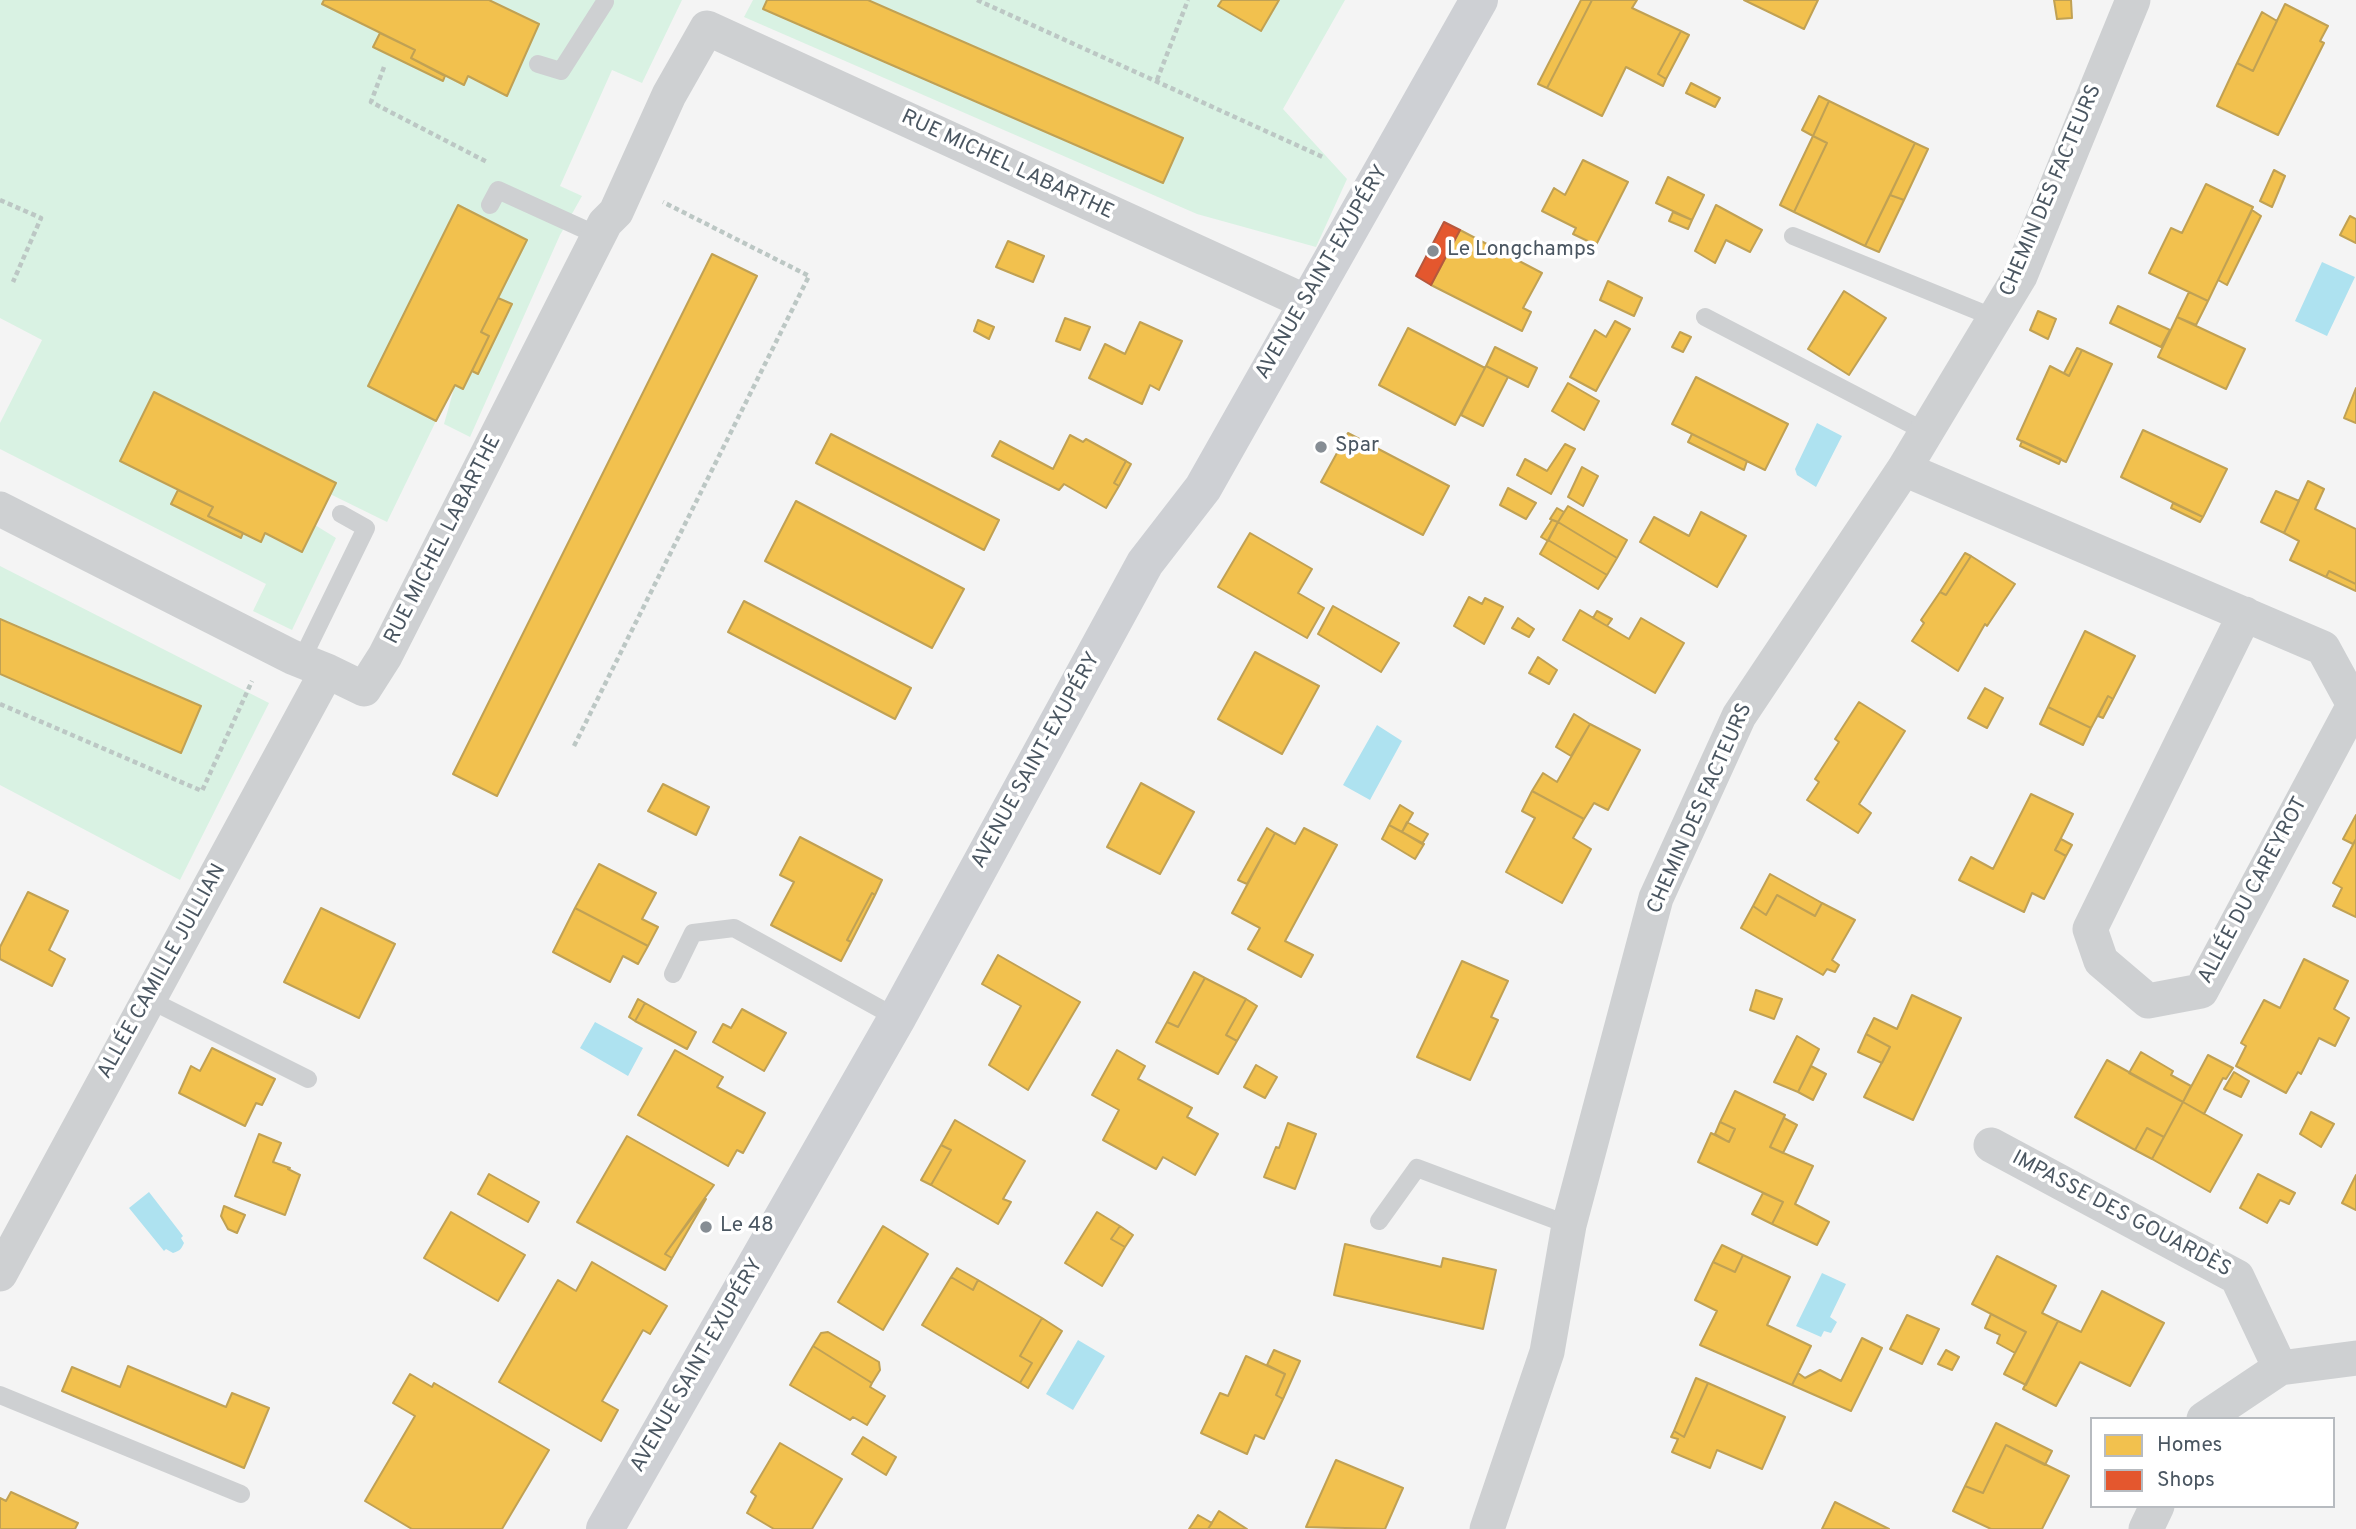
<!DOCTYPE html>
<meta charset="utf-8">
<style>
body{margin:0}
#map{position:relative;width:2356px;height:1529px;overflow:hidden;background:#f4f4f4;font-family:Overpass,sans-serif}
canvas{display:block}
.legend{position:absolute;left:2090px;top:1417px;width:245px;height:91px;box-sizing:border-box;background:#fff;border:2px solid #b7bbc0;margin:0;padding:9px 12px;list-style:none;font-size:21px;color:#4a5661}
.legend li{display:flex;align-items:center;gap:14px;height:35px}
.legend b{width:35px;border:2px solid #b7bbc0}
</style>
<div id="map">
<canvas width="2356" height="1529"></canvas>
<ul class="legend">
<li><b style="height:19px;background:#f2c14e"></b>Homes</li>
<li><b style="height:19px;background:#e4572e"></b>Shops</li>
</ul>
</div>
<script>
const ctx = document.querySelector('canvas').getContext('2d');
ctx.lineJoin = 'round';
function fillPath(path, color) { ctx.fillStyle = color; ctx.fill(path, 'evenodd'); }
function strokePath(path, color, width, dash) { ctx.strokeStyle = color; ctx.lineWidth = width; ctx.lineCap = dash ? 'butt' : 'round'; ctx.setLineDash(dash || []); ctx.stroke(path); }
function write(font, color, halo, rows, align = 'center') {
  ctx.font = font + ' Overpass,sans-serif'; ctx.lineWidth = 7; ctx.setLineDash([]); ctx.textBaseline = 'middle'; ctx.strokeStyle = halo; ctx.fillStyle = color; for (const [text, x, y, turn = 0] of rows) {
    ctx.save(); ctx.translate(x, y); ctx.rotate((+turn || 0) * Math.PI / 180); ctx.textAlign = isNaN(turn) ? turn : align; if (halo) ctx.strokeText(text, 0, 0); ctx.fillText(text, 0, 0); ctx.restore();
  }
}
fillPath(new Path2D(`
 M0,0H682L642,83L612,70L560,186L582,196L560,235L470,437L444,424L455,385L463,389L472,371L478,374L512,305L498,298L527,240L457,206L368,386L436,421L387,522L330,494L335,482L155,392L120,461L178,490L171,504L240,538L243,533H265L302,551L315,525L336,538L292,630L253,611L266,584L0,449V423L42,340L0,318Z
 M753,0H1345L1283,109L1347,179L1316,247L1197,214L744,17Z
 M0,566L269,703L180,880L0,785Z`), '#d9f2e3');
fillPath(new Path2D(`
 M2322,262L2355,277L2327,336L2295,321Z
 M1817,423L1842,436L1816,487L1797,475L1795,469Z
 M1377,725L1402,741L1370,800L1343,785Z
 M595,1022L643,1048L628,1076L580,1048Z
 M149,1192L183,1236L181,1238L184,1243C181,1250 179,1251 173,1253L166,1249L164,1251L129,1208Z
 M1822,1273L1846,1284L1830,1317L1837,1322L1831,1333L1824,1331L1821,1337L1796,1326Z
 M1078,1340L1105,1356L1073,1410L1046,1394Z`), '#aee2f0');
const homes = new Path2D(`
 M324,0H489L539,24L507,96L468,76L464,85L411,58L415,50L322,4Z
 M767,0H868L1183,138L1163,183L763,9Z
 M1222,0H1279L1261,31L1218,6Z
 M1581,0H1592L1547,88L1538,84Z
 M1592,0H1637L1632,8L1681,31L1658,74L1666,79L1663,86L1626,67L1602,116L1547,88Z
 M1744,0H1818L1804,29Z
 M2054,0H2071L2072,18L2057,19Z
 M2285,4L2328,26L2320,41L2324,43L2278,135L2217,106L2237,63L2253,71Z
 M2262,12L2277,21L2253,71L2237,63Z
 M1681,31L1689,35L1666,79L1658,74Z
 M380,33L415,50L411,58L445,76L443,81L373,47Z
 M1691,83L1720,98L1715,107L1686,93Z
 M1819,96L1829,101L1813,136L1802,130Z
 M1829,101L1915,143L1865,246L1794,212L1827,143L1813,136Z
 M1813,136L1827,143L1794,212L1780,205Z
 M1915,143L1928,149L1904,200L1890,195Z
 M1583,160L1628,182L1596,245L1573,234L1576,228L1542,211L1554,188L1565,195Z
 M2274,170L2285,176L2272,207L2260,201Z
 M1668,177L1704,195L1692,220L1656,203Z
 M2206,184L2253,207L2208,301L2149,273L2171,228L2182,233Z
 M1890,195L1904,200L1879,252L1865,246Z
 M458,205L527,240L481,332L489,336L463,389L455,385L436,421L368,386Z
 M1716,205L1762,230L1750,252L1726,240L1715,263L1695,251Z
 M2252,210L2261,216L2227,285L2218,280Z
 M1673,212L1692,220L1688,229L1669,221Z
 M2350,216L2356,219V243L2340,235Z
 M1460,230L1542,273L1523,308L1531,312L1522,331L1431,285Z
 M1008,241L1044,256L1033,282L996,267Z
 M712,254L757,276L497,796L453,774Z
 M1608,281L1642,298L1634,316L1600,300Z
 M1844,291L1886,318L1849,375L1808,349Z
 M2189,292L2208,301L2196,325L2177,317Z
 M498,298L512,304L478,374L472,371L489,336L481,332Z
 M2118,306L2170,330L2161,347L2110,323Z
 M2038,311L2056,319L2048,339L2030,330Z
 M2177,317L2245,349L2226,389L2158,357Z
 M1065,318L1090,327L1080,350L1056,341Z
 M978,320L994,327L989,339L974,331Z
 M1615,321L1630,329L1596,391L1570,377L1595,330L1606,337Z
 M1140,322L1182,341L1159,390L1150,385L1142,404L1089,378L1105,344L1125,354Z
 M1408,328L1485,368L1455,425L1379,385Z
 M1680,332L1691,337L1683,352L1672,347Z
 M1495,347L1537,368L1528,387L1486,366Z
 M2077,348L2082,350L2069,376L2064,373Z
 M2082,350L2112,364L2066,462L2017,439L2050,366L2069,376Z
 M1486,366L1508,377L1483,426L1461,415Z
 M1696,377L1788,424L1765,470L1672,424Z
 M1568,383L1599,401L1584,430L1552,411Z
 M2356,388V423L2344,418Z
 M154,392L336,483L302,552L265,533L261,542L208,516L213,507L120,461Z
 M2143,430L2227,469L2203,517L2121,477Z
 M1348,433L1449,486L1423,535L1321,482Z
 M831,434L999,520L984,550L816,463Z
 M1692,434L1747,461L1744,470L1688,442Z
 M1070,435L1083,442L1086,439L1126,461L1114,483L1119,486L1106,508L1064,484L1059,490L992,456L1000,441L1053,469Z
 M2022,441L2061,459L2059,464L2020,446Z
 M1565,444L1575,449L1551,494L1517,475L1525,459L1547,471Z
 M1126,461L1131,464L1119,486L1114,483Z
 M1582,467L1598,476L1583,506L1568,497Z
 M2308,481L2324,489L2315,509L2356,529V584L2329,571L2326,577L2290,560L2299,541L2284,533Z
 M1508,488L1536,503L1526,519L1500,505Z
 M178,490L213,507L208,516L243,533L241,538L171,504Z
 M2276,491L2299,501L2284,533L2261,522Z
 M796,501L964,589L932,648L765,561Z
 M2173,503L2203,517L2200,522L2171,508Z
 M1568,506L1627,540L1617,558L1558,522Z
 M1557,508L1564,512L1558,522L1550,519Z
 M1701,512L1746,536L1717,587L1640,542L1654,517L1689,536Z
 M1552,520L1558,522L1548,541L1541,537Z
 M1558,522L1617,558L1607,575L1548,540Z
 M1250,533L1312,569L1298,593L1324,608L1307,638L1218,587Z
 M1548,540L1607,575L1598,589L1540,554Z
 M1965,553L1971,556L1946,595L1940,592Z
 M1971,556L2015,584L1987,626L1985,624L1958,671L1912,641L1924,623L1921,620L1940,592L1946,595Z
 M2329,571L2356,584V591L2326,577Z
 M1469,597L1482,604L1485,598L1503,607L1484,644L1454,626Z
 M744,601L911,688L895,719L728,632Z
 M1333,606L1399,643L1381,672L1318,634Z
 M1580,610L1629,639L1641,618L1684,643L1655,693L1563,640Z
 M1597,611L1612,619L1607,626L1593,618Z
 M1518,618L1534,629L1529,637L1512,628Z
 M0,619L201,706L181,753L0,674Z
 M2085,631L2135,656L2113,699L2108,696L2091,728L2048,707Z
 M1255,652L1319,686L1282,754L1218,719Z
 M1538,657L1557,670L1549,684L1529,673Z
 M1985,688L2003,698L1987,728L1968,718Z
 M2108,696L2113,699L2103,718L2098,716Z
 M1859,702L1905,731L1859,804L1871,813L1858,833L1807,800L1819,782L1815,779L1839,742L1835,739Z
 M2048,707L2091,728L2083,745L2040,724Z
 M1574,714L1590,724L1571,756L1556,747Z
 M1590,724L1640,750L1608,810L1594,803L1584,819L1532,791L1543,773L1557,782Z
 M1141,783L1194,812L1160,874L1107,847Z
 M663,784L709,807L696,835L648,811Z
 M1532,791L1584,819L1573,838L1591,849L1562,903L1506,872L1535,818L1522,811Z
 M2031,794L2073,814L2055,850L2066,856L2044,899L2032,893L2024,912L1959,880L1971,857L1993,869Z
 M1400,805L1413,813L1402,832L1389,825Z
 M2356,815V839L2353,844L2343,839Z
 M1407,822L1428,834L1422,844L1402,832Z
 M1389,825L1424,844L1415,859L1382,839Z
 M1267,828L1275,833L1247,884L1238,880Z
 M1304,828L1337,845L1285,941L1313,955L1301,977L1248,949L1260,928L1232,913L1275,833L1295,844Z
 M800,837L882,880L875,895L872,893L847,940L851,942L841,961L771,925L794,882L780,875Z
 M2061,839L2072,845L2066,856L2055,850Z
 M2356,839V917L2333,906L2342,888L2333,883Z
 M599,864L656,893L642,919L658,927L648,946L575,908Z
 M1770,874L1822,903L1815,916L1777,895L1766,915L1753,906Z
 M28,892L68,911L49,950L65,959L52,986L0,959V947Z
 M872,893L875,895L851,942L847,940Z
 M1777,895L1815,916L1822,903L1855,920L1832,960L1839,965L1835,972L1827,969L1823,975L1741,928L1753,906L1766,915Z
 M321,908L395,944L359,1018L284,982Z
 M575,908L648,946L638,964L623,956L610,982L553,952Z
 M998,955L1080,1002L1028,1090L989,1065L1021,1006L982,984Z
 M2304,959L2348,981L2334,1009L2349,1018L2335,1046L2319,1038L2301,1074L2298,1072L2286,1093L2236,1066L2246,1046L2241,1043L2264,1000L2280,1008Z
 M1462,961L1508,981L1491,1017L1498,1020L1470,1080L1417,1057Z
 M1194,972L1205,978L1178,1027L1167,1022Z
 M1205,978L1246,999L1226,1035L1237,1041L1218,1074L1156,1042L1167,1022L1178,1027Z
 M1756,990L1782,999L1774,1019L1750,1010Z
 M1912,995L1961,1018L1913,1120L1864,1097L1890,1047L1866,1034L1874,1018L1897,1029Z
 M638,999L645,1003L635,1021L629,1017Z
 M1246,999L1257,1006L1237,1041L1226,1035Z
 M645,1003L696,1032L687,1049L635,1021Z
 M742,1009L786,1033L764,1071L713,1042L723,1024L731,1028Z
 M1866,1034L1890,1047L1882,1063L1858,1052Z
 M1797,1036L1819,1049L1798,1092L1774,1082Z
 M212,1048L275,1079L262,1105L256,1103L245,1126L179,1093L191,1066L200,1071Z
 M675,1050L723,1077L717,1087L765,1113L743,1153L737,1150L728,1166L638,1115Z
 M1117,1050L1145,1066L1138,1079L1192,1108L1187,1117L1218,1134L1195,1175L1163,1157L1156,1169L1103,1140L1119,1110L1092,1095Z
 M2141,1052L2173,1071L2171,1075L2191,1086L2183,1102L2129,1073Z
 M2208,1055L2233,1068L2226,1079L2223,1078L2204,1114L2183,1102Z
 M2107,1060L2183,1102L2164,1137L2147,1128L2135,1150L2075,1117Z
 M1256,1065L1277,1077L1265,1098L1244,1087Z
 M1811,1066L1826,1074L1813,1100L1798,1092Z
 M2234,1072L2249,1081L2241,1097L2224,1089Z
 M1735,1091L1785,1115L1770,1147L1813,1166L1795,1204L1829,1222L1817,1245L1772,1224L1783,1202L1698,1162L1711,1133L1729,1142L1735,1129L1720,1122Z
 M2183,1102L2242,1135L2210,1192L2152,1159Z
 M2311,1112L2334,1124L2321,1147L2300,1134Z
 M1784,1118L1797,1125L1783,1153L1770,1147Z
 M955,1120L1025,1161L1003,1199L1011,1202L998,1224L931,1185L951,1150L941,1145Z
 M1720,1122L1735,1129L1729,1142L1715,1134Z
 M1288,1123L1316,1134L1295,1189L1264,1177L1276,1147L1279,1148Z
 M2147,1128L2164,1137L2152,1159L2135,1150Z
 M259,1134L281,1143L273,1162L290,1168L288,1169L300,1175L285,1215L235,1196Z
 M627,1136L714,1185L665,1254L672,1258L665,1270L577,1222Z
 M941,1145L951,1150L931,1185L921,1180Z
 M489,1174L539,1202L528,1222L478,1194Z
 M2258,1174L2295,1193L2289,1204L2280,1200L2267,1223L2240,1208Z
 M2356,1175V1210L2342,1203Z
 M1763,1193L1783,1202L1772,1224L1752,1214Z
 M706,1199L672,1258L665,1254Z
 M224,1206L245,1215L237,1233L228,1229L221,1216Z
 M451,1212L525,1255L498,1301L424,1258Z
 M1097,1212L1120,1226L1111,1239L1125,1247L1102,1286L1065,1263Z
 M883,1226L928,1254L883,1330L838,1302Z
 M1120,1226L1133,1235L1125,1247L1111,1239Z
 M1345,1244L1441,1267L1443,1258L1496,1270L1483,1329L1334,1295Z
 M1722,1245L1743,1255L1735,1272L1713,1262Z
 M1743,1255L1790,1277L1767,1325L1811,1346L1792,1385L1700,1345L1717,1311L1695,1300L1713,1262L1735,1272Z
 M1997,1256L2056,1286L2042,1313L2058,1321L2026,1385L2004,1374L2026,1332L1972,1304Z
 M592,1262L667,1306L650,1334L643,1330L602,1401L618,1410L601,1441L499,1382L558,1280L576,1291Z
 M957,1268L978,1280L973,1290L951,1277Z
 M951,1277L973,1290L978,1280L1042,1318L1020,1356L1032,1363L1020,1383L922,1325Z
 M2102,1291L2164,1323L2130,1386L2080,1362L2056,1406L2023,1389L2058,1321L2081,1332Z
 M1991,1314L2026,1332L2015,1353L1997,1343L2000,1335L1985,1328Z
 M1907,1315L1939,1329L1922,1364L1890,1349Z
 M1042,1318L1062,1331L1028,1388L1020,1383L1032,1363L1020,1356Z
 M828,1332L879,1362L880,1370L872,1383L813,1346L821,1333Z
 M1862,1338L1882,1348L1851,1411L1792,1385L1798,1373L1805,1378L1820,1370L1841,1381Z
 M813,1346L872,1383L870,1387L885,1396L867,1425L853,1417L850,1420L790,1385Z
 M1274,1350L1300,1361L1283,1399L1276,1395L1285,1374L1267,1365Z
 M1946,1350L1959,1357L1952,1370L1938,1364Z
 M1246,1356L1285,1374L1276,1395L1283,1399L1264,1439L1255,1435L1247,1454L1201,1433L1220,1393L1228,1396Z
 M128,1366L226,1407L232,1393L269,1408L244,1468L62,1391L72,1367L120,1387Z
 M410,1374L432,1387L434,1383L549,1450L502,1529H412L365,1501L415,1416L393,1403Z
 M1696,1378L1708,1383L1684,1437L1674,1431Z
 M1708,1383L1785,1417L1762,1469L1717,1450L1710,1468L1672,1452L1678,1439L1671,1437L1674,1431L1684,1437Z
 M1996,1423L2052,1451L2045,1465L2006,1445L1983,1493L1965,1486Z
 M863,1437L896,1457L886,1475L852,1454Z
 M780,1443L842,1479L812,1529H774L747,1513L756,1496L751,1492Z
 M2006,1445L2069,1476L2042,1529H1991L1953,1511L1965,1486L1983,1493Z
 M1336,1460L1403,1488L1385,1529L1306,1527Z
 M11,1492L78,1523L75,1529H0V1498L6,1501Z
 M1835,1502L1889,1529H1822Z
 M1219,1511L1247,1529H1208Z
 M1198,1515L1212,1523L1208,1529H1189Z`);
fillPath(homes, '#f2c14e');
strokePath(homes, '#c0a154', 2);
const shops = new Path2D(`
 M1444,222L1460,230L1431,285L1416,276Z`);
fillPath(shops, '#e4572e');
strokePath(shops, '#b6573d', 2);
strokePath(new Path2D(`
 M977,0L1325,158
 M384,67L371,102L487,162
 M1157,80L1188,0
 M0,200L41,218L13,282
 M0,704L202,791L252,681
 M574,746L809,276L663,202`), '#bcc7c4', 4.5, [5, 3.5]);
strokePath(new Path2D(`
 M538,64L561,71L605,2
 M490,205L498,190L599,236
 M1793,236L1995,318
 M1705,317L1926,432
 M301,661L366,528L341,514
 M673,974L693,933L734,928L897,1018
 M148,999L308,1079
 M1379,1221L1417,1168L1569,1225
 M0,1395L241,1494`), '#ced0d2', 18);
strokePath(new Path2D(`
 M1904,469L2323,648L2354,705L2201,991L2148,1001L2101,961L2090,929L2245,614
 M0,509L292,657L327,671L364,689L385,656L605,223L616,212L669,95L707,28L1306,302
 M1991,1145L2237,1277L2280,1368
 M0,1274L327,671
 M2204,1419L2280,1368L2356,1358
 M1487,1529L1547,1352L1569,1225L1656,898L1739,716L1904,469L2020,276L2133,0
 M2146,1529L2157,1506`), '#ced0d2', 35);
strokePath(new Path2D(`
 M605,1529L897,1018L1145,563L1203,488L1479,0`), '#ced0d4', 38);
for (const [x, y, r, color] of [
 [1433,251,7,"#868d94"],
 [1321,447,7,"#868d94"],
 [706,1227,7,"#868d94"]
]) { const dot = new Path2D(); dot.arc(x, y, r, 0, 2 * Math.PI); ctx.fillStyle = color; ctx.fill(dot); strokePath(dot, '#fff', 2.5); }
write('21px', '#4a5661', '#fff', [
 ["RUE MICHEL LABARTHE",1007,166,25],
 ["CHEMIN DES FACTEURS",2052,191,-67],
 ["AVENUE SAINT-EXUPÉRY",1323,273,-60],
 ["RUE MICHEL LABARTHE",444,540,-63],
 ["AVENUE SAINT-EXUPÉRY",1037,761,-61],
 ["CHEMIN DES FACTEURS",1701,809,-66],
 ["ALLÉE DU CAREYROT",2254,891,-62],
 ["ALLÉE CAMILLE JULLIAN",163,972,-61],
 ["IMPASSE DES GOUARDÈS",2121,1215,28],
 ["AVENUE SAINT-EXUPÉRY",698,1366,-60]
]);
write('21px', '#4a5661', '#fff', [
 ["Le Longchamps",1447,251],
 ["Spar",1335,447],
 ["Le 48",720,1227]
], 'left');
</script>
